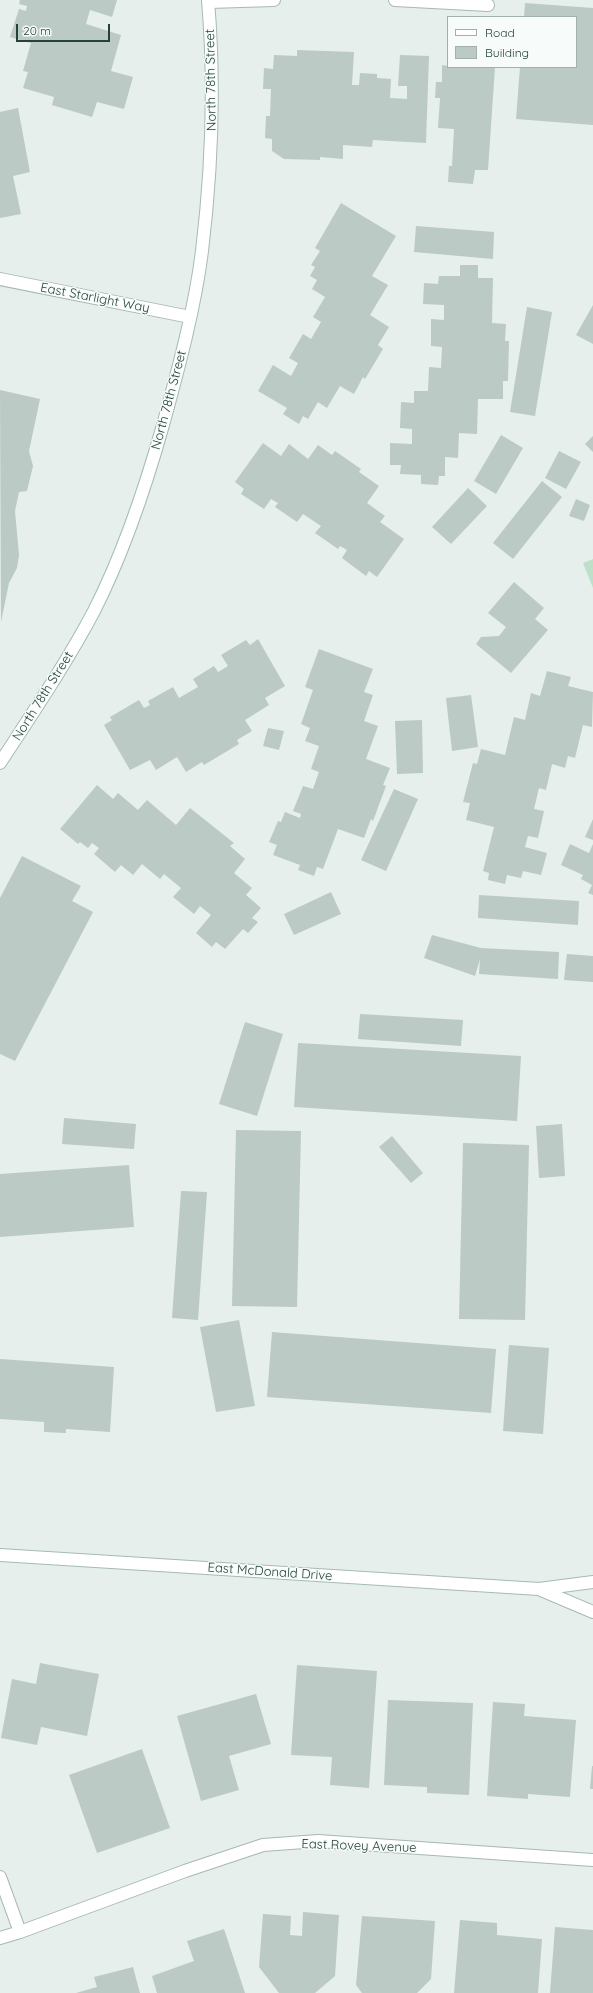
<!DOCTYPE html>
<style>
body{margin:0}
#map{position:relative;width:593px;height:1993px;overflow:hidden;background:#e6efeb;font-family:Quicksand,sans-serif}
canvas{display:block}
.legend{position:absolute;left:447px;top:16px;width:130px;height:52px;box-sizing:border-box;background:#f7fbf9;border:1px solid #a3b1ad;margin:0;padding:5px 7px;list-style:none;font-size:12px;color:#24423a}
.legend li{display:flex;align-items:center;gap:8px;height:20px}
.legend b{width:20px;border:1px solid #a3b1ad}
.scale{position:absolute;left:16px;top:24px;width:94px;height:18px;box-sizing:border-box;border:2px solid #24423a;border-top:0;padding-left:5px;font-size:12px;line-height:14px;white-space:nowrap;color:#24423a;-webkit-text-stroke:3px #f7fbf9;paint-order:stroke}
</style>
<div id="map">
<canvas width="593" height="1993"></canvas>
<ul class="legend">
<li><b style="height:5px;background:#fff"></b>Road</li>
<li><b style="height:11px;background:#bbcac4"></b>Building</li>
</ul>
<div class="scale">20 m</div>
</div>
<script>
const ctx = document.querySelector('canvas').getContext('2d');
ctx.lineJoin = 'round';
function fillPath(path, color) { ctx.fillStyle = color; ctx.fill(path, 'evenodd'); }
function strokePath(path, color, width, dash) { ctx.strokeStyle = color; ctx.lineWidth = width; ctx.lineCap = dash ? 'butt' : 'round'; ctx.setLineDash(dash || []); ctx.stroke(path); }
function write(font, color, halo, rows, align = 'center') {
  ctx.font = font + ' Quicksand,sans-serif'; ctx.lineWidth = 3; ctx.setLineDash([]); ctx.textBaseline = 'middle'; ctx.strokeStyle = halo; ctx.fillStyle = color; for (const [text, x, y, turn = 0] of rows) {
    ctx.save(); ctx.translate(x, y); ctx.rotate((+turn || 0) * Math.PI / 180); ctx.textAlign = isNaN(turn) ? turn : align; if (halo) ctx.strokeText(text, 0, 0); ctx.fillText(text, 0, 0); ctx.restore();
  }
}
fillPath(new Path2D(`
 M593,559V588L583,563Z`), '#bfe0c8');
fillPath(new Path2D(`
 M20,0H117L112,17L90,10L86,24L121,35L111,71L133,77L124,109L97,102L92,117L52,105L54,97L23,88L28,72L23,71L31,43L10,37L19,9L26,11L27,6L19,4Z
 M525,3L593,8V125L516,119L520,67H576V17H524Z
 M297,50L354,52L352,85H359L360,73L377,74V78L391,79L390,98L407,99V86H398L400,55L429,56L426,143L373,140L372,147L343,145V159L320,157V160L284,159L272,151V139L265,138L266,116H270L271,89H263L264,68L273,69L274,55L297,56Z
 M442,65L448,66V67H495L488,170H475L473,184L448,182L449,166H452L454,129L438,128L440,98H435L436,82H442Z
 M18,108L30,172L13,176L21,214L0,218V112Z
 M341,203L396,236L372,276L388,285L370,315L389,327L378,345L383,349L365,379L363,377L354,394L340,386L327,408L318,402L308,419L303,416L299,424L283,414L287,408L258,391L273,365L291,376L298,363L289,358L303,334L311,339L321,322L313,317L325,297L312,289L317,280L310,276L315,267L311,265L320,251L315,248Z
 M416,226L494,232L493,259L414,252Z
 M460,265H478V278H493L492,323L506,324L505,341H509L508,381H503V399H478L477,434L459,433L458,458L445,457V476H439L438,485L421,484V475L400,474L401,465H390V443L412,444V429L400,428L401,402L414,403V391H428L429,367L441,368L442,347L431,346V319L444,320V305L423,304L424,283L438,284L439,276H460Z
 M593,305V344L576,335Z
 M527,307L552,312L535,416L510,412Z
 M0,390L40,399L29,451L33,466L27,491L19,492L15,511L19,555L17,568L9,583L1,622Z
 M501,435L523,448L496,494L474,481Z
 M593,436V452L585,444Z
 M263,443L281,456L289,444L308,459L318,445L332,455L335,451L361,469L359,472L379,486L367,503L385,516L380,522L404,539L377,577L369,571L366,576L342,558L347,550L340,546L338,549L315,533L321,526L303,514L297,522L275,507L278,503L271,499L264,509L241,494L244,489L235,482Z
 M559,451L581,462L566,489L545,478Z
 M542,481L562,497L513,559L493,543Z
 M468,488L487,506L451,544L432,527Z
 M576,499L590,505L584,521L569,516Z
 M514,582L544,608L535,619L548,630L511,673L476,644L481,637L499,636L506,627L488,613Z
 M258,639L285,686L265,698L269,705L245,720L252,731L237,740L239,744L204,765L202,762L186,772L177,757L156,770L150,760L130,770L104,725L112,720L110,717L139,700L144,708L150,705L148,701L173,687L179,698L198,687L193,679L214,666L218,672L228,666L221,655L246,640L250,645Z
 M319,649L373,669L364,692L373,695L364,721L378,726L366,759L390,768L383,785L386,786L373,821L371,819L364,838L338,829L323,869L317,867L314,876L298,870L300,865L273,855L277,845L269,842L278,821L281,822L285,812L300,818L301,814L293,811L303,786L313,789L319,772L311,769L319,746L305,741L310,728L301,724L313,690L305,687Z
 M547,671L571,677L568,686L593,692L592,727L583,725L575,758L568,756L565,768L552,764L546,790L539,788L534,809L544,811L538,838L528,836L525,847L547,853L541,875L523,871L521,878L507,875L505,884L488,880L489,873L483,871L494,827L466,820L470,803L463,802L473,763L477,764L481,749L505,755L514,717L525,720L531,693L540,696Z
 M471,695L478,747L452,751L446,698Z
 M422,720L423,773L397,774L395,721Z
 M268,728L284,731L279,750L263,746Z
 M97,785L113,799L118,793L138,810L147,800L176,825L190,808L234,843L230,846L245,859L234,873L252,888L246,895L261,908L252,918L258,922L248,933L243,929L225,949L216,942L212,947L196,933L211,915L200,906L194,914L173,897L181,888L164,874L160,879L142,864L133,875L121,865L115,872L94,854L99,848L92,843L88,848L80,842L78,844L60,829Z
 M394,789L418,799L386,871L361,860Z
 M593,819V840L585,837Z
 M570,844L589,853L593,844V895L588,893L592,885L581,879L583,875L561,865Z
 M22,856L81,886L72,901L93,912L15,1061L0,1054V898Z
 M331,892L341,914L294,935L284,914Z
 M479,895L579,901L578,925L478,918Z
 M432,935L481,948L559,952L558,979L479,974L480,959L475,976L424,958Z
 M567,954L593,956V982L564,980Z
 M360,1014L463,1020L461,1046L358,1039Z
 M245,1022L283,1034L257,1116L219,1104Z
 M298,1043L521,1056L517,1121L294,1107Z
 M64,1118L136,1124L134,1149L62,1144Z
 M562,1124L565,1176L539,1178L536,1126Z
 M236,1130L301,1131L297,1307L232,1306Z
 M392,1136L423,1173L411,1183L379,1147Z
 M463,1143L529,1145L525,1320L459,1319Z
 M129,1165L134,1227L0,1237V1174Z
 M181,1191L207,1192L198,1320L172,1318Z
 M239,1320L255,1406L216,1412L200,1327Z
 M272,1332L496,1349L491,1413L267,1397Z
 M509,1345L549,1348L543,1434L503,1431Z
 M0,1359L114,1367L110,1432L66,1429V1433L44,1432V1422L0,1419Z
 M40,1663L99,1674L87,1736L41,1727L37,1745L1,1738L12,1679L36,1684Z
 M297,1665L377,1671L369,1788L330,1785L332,1757L291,1755Z
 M256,1694L271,1744L229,1756L239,1790L201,1801L177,1716Z
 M388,1700L473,1703L469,1795L427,1793V1787L384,1785Z
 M493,1702L525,1704L524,1716L576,1720L570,1797L528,1794V1799L487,1796Z
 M142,1749L170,1828L97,1853L69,1775Z
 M592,1766H593V1789H590Z
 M303,1912L339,1915L335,1976L315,1993H279L259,1967L263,1914L291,1916L290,1935L302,1936Z
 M362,1916L435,1921L431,1979L417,1993H362L356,1985Z
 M460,1920L497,1923V1935L542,1939L538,1993H454Z
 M555,1927L593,1930V1993H550Z
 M224,1929L245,1993H157L152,1976L194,1961L187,1941Z
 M133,1967L140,1993H76L97,1987L94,1977Z`), '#bbcac4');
const street = new Path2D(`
 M395,0L488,5
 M209,2L274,0
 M0,279L190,317
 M0,1877L20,1932
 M0,1938L20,1932L185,1871L263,1845L318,1841L593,1860`);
const secondary = new Path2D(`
 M0,763C32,714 66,664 94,611C124,552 145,489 163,425C178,370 195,308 202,251C212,168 215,83 208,0
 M0,1555L539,1589L593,1582
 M541,1590L593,1612`);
strokePath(street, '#a8b8b2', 14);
strokePath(secondary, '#a4bbb3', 14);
strokePath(street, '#fff', 12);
strokePath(secondary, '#fff', 12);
write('13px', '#24423a', '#f7fbf9', [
 ["North 78th Street",211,80,-91],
 ["East Starlight Way",95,298,11],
 ["North 78th Street",169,400,-75],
 ["North 78th Street",43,696,-58],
 ["East McDonald Drive",270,1572,4],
 ["East Rovey Avenue",359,1846,2]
]);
</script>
